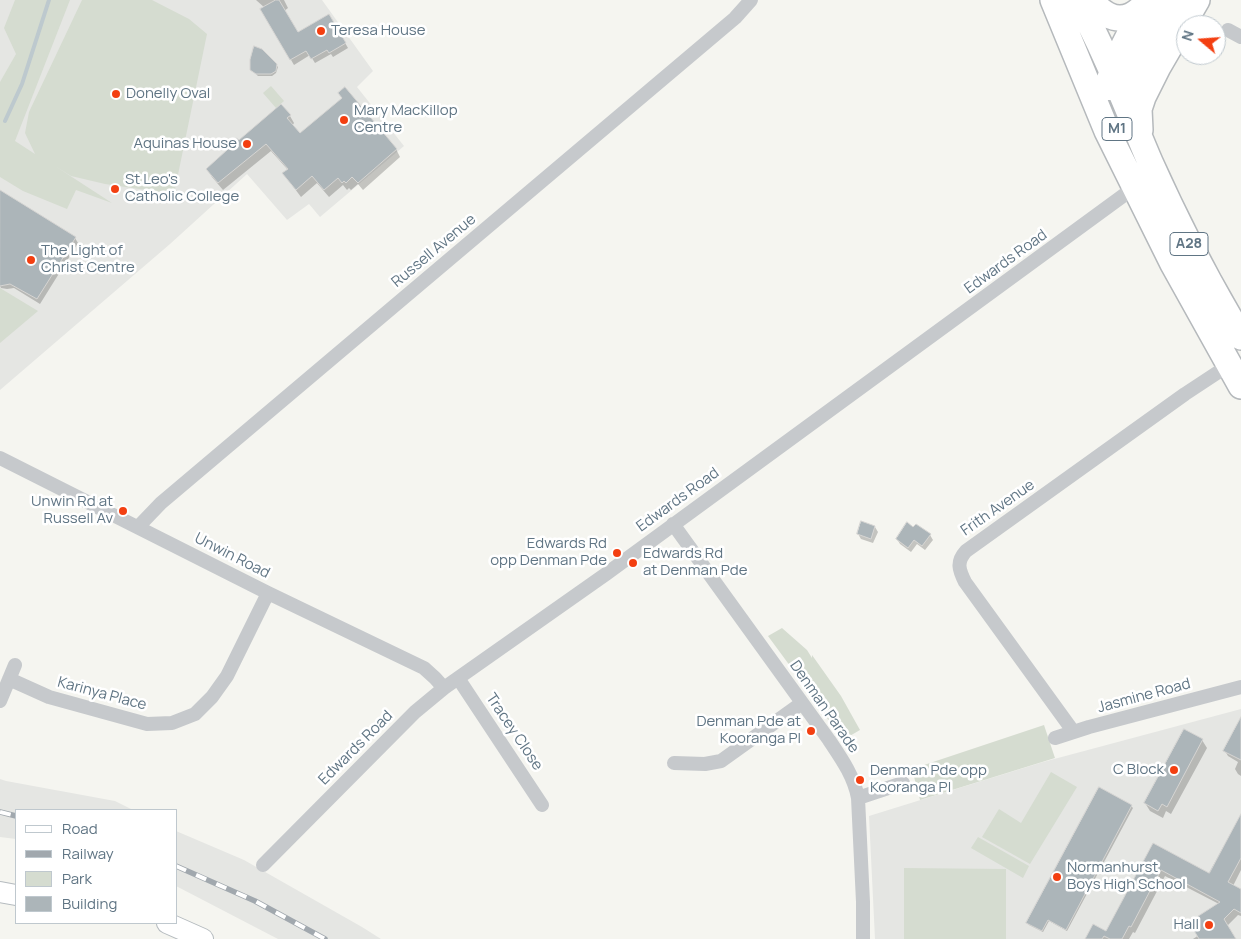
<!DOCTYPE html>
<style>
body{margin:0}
#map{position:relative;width:1241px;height:939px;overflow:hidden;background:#f5f5f0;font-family:Manrope,sans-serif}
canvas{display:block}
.legend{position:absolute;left:15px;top:809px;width:162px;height:115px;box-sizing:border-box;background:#fff;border:1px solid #bfc8ce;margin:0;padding:6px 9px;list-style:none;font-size:15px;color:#607584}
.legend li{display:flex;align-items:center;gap:10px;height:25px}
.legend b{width:25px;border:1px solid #bfc8ce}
.north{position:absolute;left:1176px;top:15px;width:50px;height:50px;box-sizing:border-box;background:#fff;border:1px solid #bfc8ce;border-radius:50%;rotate:288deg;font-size:14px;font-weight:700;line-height:20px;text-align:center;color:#607584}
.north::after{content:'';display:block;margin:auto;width:18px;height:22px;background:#f33f11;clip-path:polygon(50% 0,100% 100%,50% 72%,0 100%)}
</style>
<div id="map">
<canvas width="1241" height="939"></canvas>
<ul class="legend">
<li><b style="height:6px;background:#fff"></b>Road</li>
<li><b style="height:6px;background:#a1a8ae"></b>Railway</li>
<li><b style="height:14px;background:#d5dcd0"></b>Park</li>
<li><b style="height:14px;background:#acb5b9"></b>Building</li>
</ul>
<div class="north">N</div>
</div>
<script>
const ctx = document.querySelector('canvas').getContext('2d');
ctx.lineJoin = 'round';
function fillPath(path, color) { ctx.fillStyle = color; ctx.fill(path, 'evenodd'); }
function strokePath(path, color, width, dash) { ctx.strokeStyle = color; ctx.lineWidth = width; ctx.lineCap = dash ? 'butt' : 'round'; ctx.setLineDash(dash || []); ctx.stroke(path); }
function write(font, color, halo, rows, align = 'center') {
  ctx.font = font + ' Manrope,sans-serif'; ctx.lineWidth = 5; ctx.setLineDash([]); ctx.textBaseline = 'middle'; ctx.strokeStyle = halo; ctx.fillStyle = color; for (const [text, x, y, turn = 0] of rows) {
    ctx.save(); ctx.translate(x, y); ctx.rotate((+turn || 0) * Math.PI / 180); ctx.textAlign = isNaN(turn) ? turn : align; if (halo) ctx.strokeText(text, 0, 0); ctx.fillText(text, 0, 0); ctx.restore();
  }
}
fillPath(new Path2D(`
 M0,0H322L373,71L357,87L404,146L320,217L309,204L287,220L247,174L170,244L0,390Z
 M1241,709V939H875L869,816L1043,762Z
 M0,779L6,781L115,801L133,810H16V839L0,837Z
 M176,831L244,860L362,927L381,939H278L176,886Z`), '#e5e6e3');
fillPath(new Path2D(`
 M15,0H70L15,141L35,154L25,133L29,112L82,0H152L189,19L207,34L174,194L105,184L71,176L55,166L112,203L76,190L67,209L23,191L0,177V82L16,54L4,28Z
 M271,86L284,101L276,108L263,93Z
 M0,288L38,311L0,343Z
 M782,628L807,650L812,658V655L841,696L860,730L841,741L821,708L768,636Z
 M1044,725L1055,758L920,800L912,769Z
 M1051,772L1077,787L1030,864L982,837L999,809L1021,823Z
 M978,837L1029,866L1023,878L971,848Z
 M904,868L1006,869V939H904Z`), '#d5dcd0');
fillPath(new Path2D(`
 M256,0H284L288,8L284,11L298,34L329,15L348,48L333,57L331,54L315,63L310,55L294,65L262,10L265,8Z
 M276,65L278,67L276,73L272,76H258L252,70Z
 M290,116L294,123L292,126L300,135L396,149L400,157L363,190L358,184L351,190L349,188L347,190L343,185L329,197L317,183L301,197L289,181L284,174L288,170L271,151L223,190L212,177L207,169L238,142Z
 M0,191L75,238L78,243L40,304L14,288L7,289L1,288L0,286Z
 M916,525L930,535L933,540L925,550L917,544L911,552L900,544L897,539L914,529Z
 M875,527L878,532L873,543L861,539L858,534Z
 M1241,720V776L1238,774L1235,769L1238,762L1228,756L1225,751Z
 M1202,740L1207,748L1171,814L1166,811L1163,818L1150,811L1145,803Z
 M1131,806L1133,808L1067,931L1049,921L1043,932L1029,925L1028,923Z
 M1241,817V870L1233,886L1241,891V916L1238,915L1227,926L1235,939H1193L1199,935L1219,904L1165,876L1135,933L1133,932L1129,939H1087L1107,932L1154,845L1210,875Z`), '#0003');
strokePath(new Path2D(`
 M5,121L22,84L49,0`), '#bdc9ce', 4);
const building = new Path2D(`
 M276,0H279L298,32L329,14L346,43L329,53L327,50L311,59L306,51L290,60L260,9Z
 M254,46L262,49L277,64L276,71L271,74H256L250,70V60Z
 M345,87L397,149L358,183L352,177L346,183L344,181L342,183L338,178L324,190L312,176L296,190L282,173L288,169L266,144L218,183L206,169L227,150L225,148L236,138L239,140L281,104L291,115L287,118L300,133L342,98L338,93Z
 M0,190L76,237L37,299L10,284L0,286Z
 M861,521L875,526L871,539L857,534Z
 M907,522L913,527L916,524L931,534L922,546L914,540L908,548L896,539Z
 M1241,717V760L1223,751Z
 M1184,729L1203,739L1167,807L1162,804L1158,811L1144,803Z
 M1099,787L1132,805L1066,930L1048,920L1042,931L1026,923Z
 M1241,814V858L1228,882L1241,889V913L1234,909L1224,919L1236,939H1199L1189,922L1220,902L1161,870L1131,927L1129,926L1122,939H1110L1104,936L1102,939H1085L1093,924L1106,931L1153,843L1209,873Z`);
fillPath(building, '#acb5b9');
strokePath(building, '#d6d5d3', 1);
const secondary = new Path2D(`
 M0,892L16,895
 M167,923L203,939`);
const highway = new Path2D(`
 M1053,0L1107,131L1173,264L1241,386
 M1077,0C1106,52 1127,108 1150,162C1177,222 1207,281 1241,337
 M1089,0C1095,5 1101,12 1108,15C1123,23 1137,14 1146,3
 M1109,81L1112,71L1124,45L1147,0
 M1105,87C1114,89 1120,86 1127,80L1172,0
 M1140,130L1139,109L1143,97L1158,67L1197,0`);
strokePath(secondary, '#b5bbbf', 22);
strokePath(highway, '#b5b9bc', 28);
strokePath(new Path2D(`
 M1228,30L1241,37
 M0,458L268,593L424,668L435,678L444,688
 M673,524L829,740C841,758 854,776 858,798L863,902V939
 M138,527L161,503L735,18L751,0
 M458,678L542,805
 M9,679L49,697L147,724L172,723L195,714L212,697L227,676L268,593
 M0,701L15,665
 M1073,731L965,582C959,570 956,562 966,551L1185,394L1229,365
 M1055,738L1089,727L1241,687
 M674,763L705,764L721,761L802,703
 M858,798L903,783
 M263,865L415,712L444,688L606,574L1135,187`), '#c6c9cc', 14);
strokePath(secondary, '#fff', 20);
strokePath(highway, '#fff', 25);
const rail = new Path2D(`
 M0,812L16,816
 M176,866L255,901L325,939`);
strokePath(rail, '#a1a8ae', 5.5);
strokePath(rail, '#fff', 4, [11]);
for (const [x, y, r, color] of [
 [321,31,5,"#f33f11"],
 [116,94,5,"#f33f11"],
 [344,120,5,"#f33f11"],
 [247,144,5,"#f33f11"],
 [115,189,5,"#f33f11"],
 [31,260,5,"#f33f11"],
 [123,511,5,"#f33f11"],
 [617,553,5,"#f33f11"],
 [633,563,5,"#f33f11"],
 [811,731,5,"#f33f11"],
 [1174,770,5,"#f33f11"],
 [860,780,5,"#f33f11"],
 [1057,877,5,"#f33f11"],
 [1209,925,5,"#f33f11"]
]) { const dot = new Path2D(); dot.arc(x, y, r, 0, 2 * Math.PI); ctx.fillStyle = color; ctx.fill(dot); strokePath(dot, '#fff', 2); }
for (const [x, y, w] of [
 [1117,129,30],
 [1189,244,38]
]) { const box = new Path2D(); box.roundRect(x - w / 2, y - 11.5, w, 23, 4); ctx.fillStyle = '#fff'; ctx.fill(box); strokePath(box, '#607584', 1); }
write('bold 14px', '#607584', null, [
 ["M1",1117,129],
 ["A28",1189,244]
]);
write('15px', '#607584', '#fff', [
 ["Teresa House",331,31],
 ["Donelly Oval",126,94],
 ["Mary MacKillop",354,111],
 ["Centre",354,128],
 ["Aquinas House",237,144,"right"],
 ["St Leo's",125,180],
 ["Catholic College",125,197],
 ["The Light of",41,251],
 ["Christ Centre",41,268],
 ["Unwin Rd at",113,502,"right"],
 ["Russell Av",113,519,"right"],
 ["Edwards Rd",607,544,"right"],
 ["opp Denman Pde",607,561,"right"],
 ["Edwards Rd",643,554],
 ["at Denman Pde",643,571],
 ["Denman Pde at",801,722,"right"],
 ["Kooranga Pl",801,739,"right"],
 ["C Block",1164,770,"right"],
 ["Denman Pde opp",870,771],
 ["Kooranga Pl",870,788],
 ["Normanhurst",1067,868],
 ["Boys High School",1067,885],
 ["Hall",1199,925,"right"]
], 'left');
write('15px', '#607584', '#fff', [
 ["Russell Avenue",434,251,-40],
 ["Edwards Road",1006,262,-36],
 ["Edwards Road",678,500,-36],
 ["Frith Avenue",998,508,-35],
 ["Unwin Road",232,556,27],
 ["Karinya Place",102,694,15],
 ["Jasmine Road",1144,696,-15],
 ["Denman Parade",824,707,55],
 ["Tracey Close",514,732,56],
 ["Edwards Road",356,748,-45]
]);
</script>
